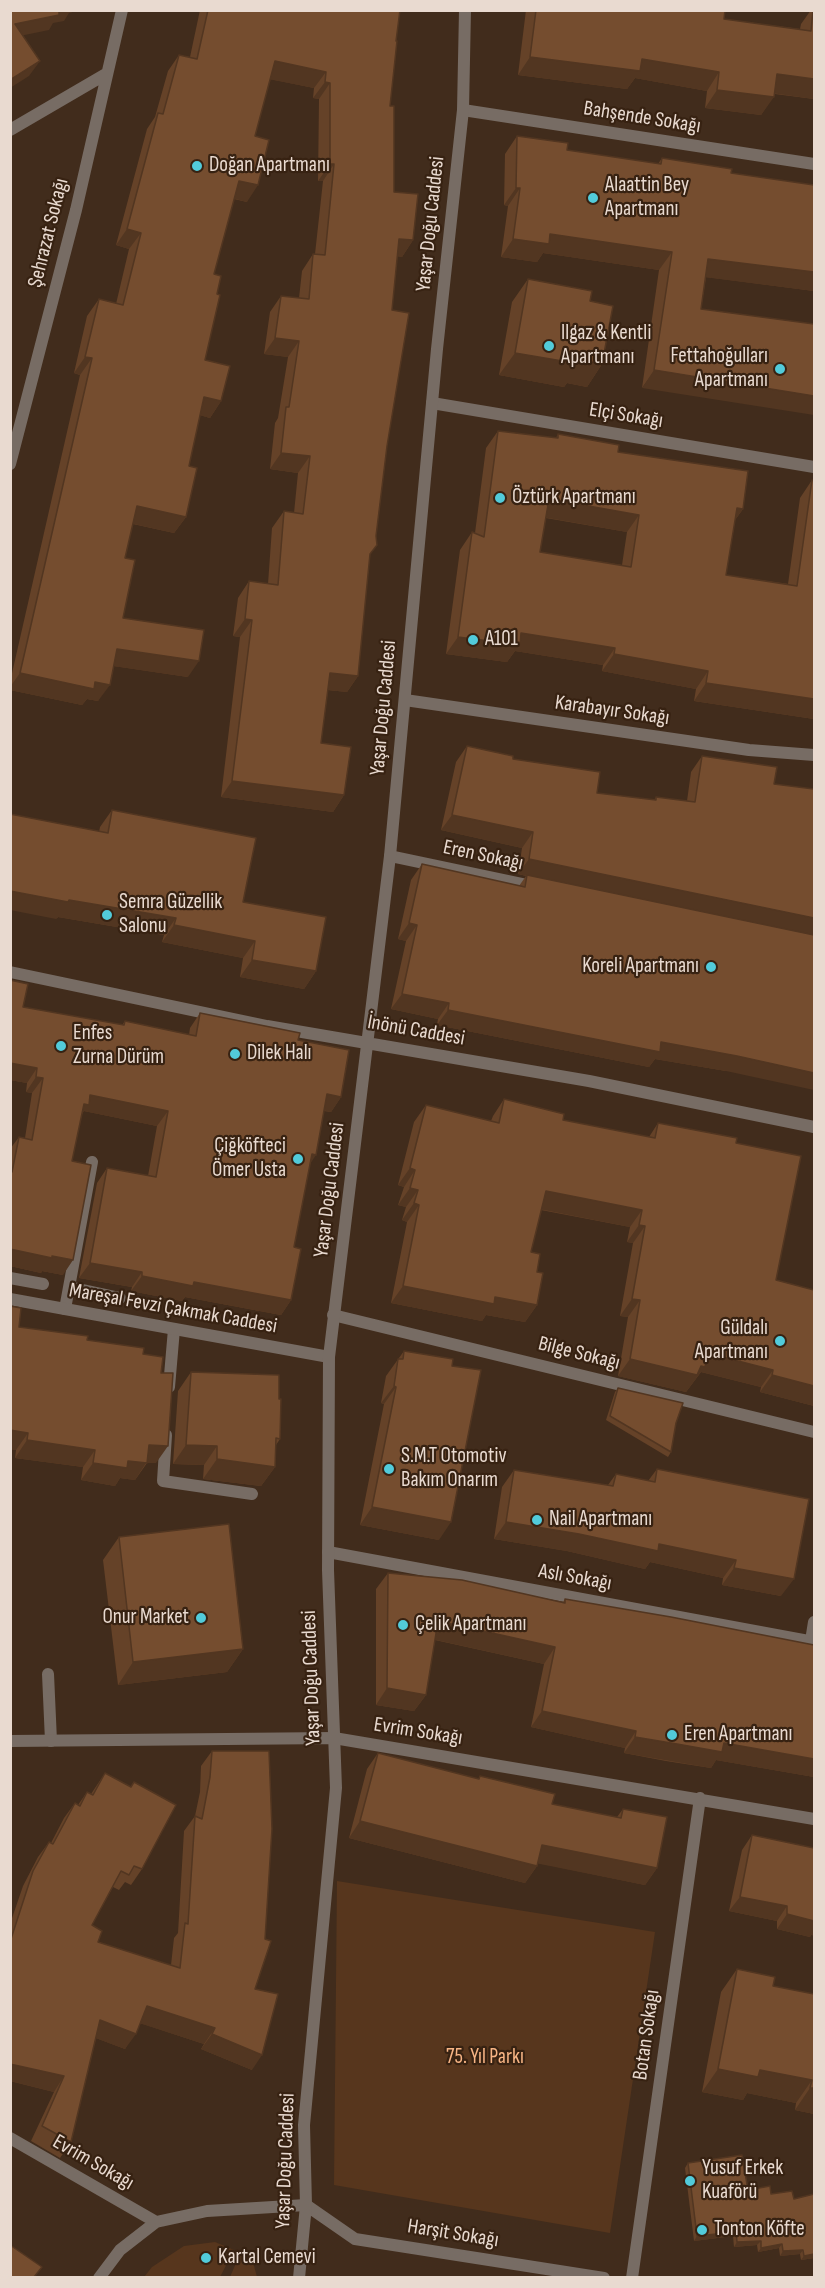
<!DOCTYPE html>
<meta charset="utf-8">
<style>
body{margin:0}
#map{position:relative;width:825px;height:2288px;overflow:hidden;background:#412c1c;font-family:"Sofia Sans Condensed",sans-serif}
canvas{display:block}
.frame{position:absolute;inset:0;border:12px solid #e9dad0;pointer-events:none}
</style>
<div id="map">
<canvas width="825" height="2288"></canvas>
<div class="frame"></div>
</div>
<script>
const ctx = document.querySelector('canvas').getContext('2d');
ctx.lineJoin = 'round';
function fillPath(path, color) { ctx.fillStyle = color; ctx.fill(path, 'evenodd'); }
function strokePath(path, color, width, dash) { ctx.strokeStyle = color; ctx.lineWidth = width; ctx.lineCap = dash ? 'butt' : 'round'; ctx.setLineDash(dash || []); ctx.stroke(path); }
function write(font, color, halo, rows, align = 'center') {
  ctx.font = font + ' "Sofia Sans Condensed",sans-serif'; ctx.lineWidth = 4.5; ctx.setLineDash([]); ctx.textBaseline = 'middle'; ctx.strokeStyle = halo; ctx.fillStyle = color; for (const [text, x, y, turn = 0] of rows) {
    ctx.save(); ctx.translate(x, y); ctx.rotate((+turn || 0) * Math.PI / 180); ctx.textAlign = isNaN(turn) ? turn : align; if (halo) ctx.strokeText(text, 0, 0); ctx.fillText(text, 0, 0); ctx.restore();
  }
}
fillPath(new Path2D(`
 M337,1881L655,1932L610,2233L334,2185Z
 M215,2242L234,2250L220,2277H144L152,2267L184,2246Z
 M240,2254L253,2262L257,2277H230Z`), '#57361d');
strokePath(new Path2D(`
 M10,1278L43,1284
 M69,1287L120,1298
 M65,1309L92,1162
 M169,1387L174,1329
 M166,1435L163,1481L252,1494
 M48,1674L51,1741`), '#776c64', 12);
strokePath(new Path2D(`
 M463,110L814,164
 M10,130L106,74
 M432,403L814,467
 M10,464L76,210L122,10
 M405,700L749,750L814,755
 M390,856L537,887
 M10,1299L329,1357
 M333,1315L814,1432
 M328,1552L814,1642
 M811,1641L814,1622
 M10,1741L334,1738L814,1819
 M10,2138L156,2222
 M99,2278L120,2250L156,2222L207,2211L306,2205L355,2239L604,2278
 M632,2278L700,1798`), '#776c64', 12);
strokePath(new Path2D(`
 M10,972L267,1026L589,1081L814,1127
 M299,2278L306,2205L304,2125L336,1788L328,1570L329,1357L390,856L437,349L463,110L465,10`), '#776c64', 12);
fillPath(new Path2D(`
 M200,10H400L396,41L390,106L394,192L413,240L402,257L397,256L392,310L387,446L370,555L358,676L347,692L328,690L321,743L344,795L333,812L221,797L240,637L233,636L238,598L249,581L268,584L272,528L284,511L294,513L298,473L270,469L275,423L278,418L288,357L264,354L270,312L281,296L299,298L302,271L313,254H315L323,181H318L319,99L313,98L314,88L270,79L255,136L247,202L234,199L214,274L217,294L205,360L221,401L210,418L200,415L189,466L186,517L174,533L133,524L125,558L123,618L188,677L114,666L98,701L87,699L82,705L10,690V682L80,375L74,373L87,316L99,299L116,304L129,249L116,245L147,129L155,117L168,71L179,55L190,57Z
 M526,10H725L724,19L800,29L801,24L811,10H814V99L775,94L761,115L705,108L707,91L635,78L627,89L518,75Z
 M517,136L567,150L658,164L662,158L731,173L814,185V291L706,277L701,309L642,388L659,270L543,253L537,262L501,257L508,206L504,205L505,154Z
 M528,279L590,301L602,364L587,387L567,383L564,387L499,375L512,302Z
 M498,431L556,438L558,434L618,452L743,509L735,520L726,575L788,584L800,498L812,480L814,481V719L694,701L696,689L602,671L603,665L515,651L507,662L446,654L460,550L472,532L475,533L486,448ZM546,518L627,532L622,565L540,552Z
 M467,746L513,759L597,793L654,800L656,797L687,801L691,772L702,756L726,1071L655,1059L649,1067L437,1025L438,1019L391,1009L406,941L398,939L411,880L422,864L519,886L526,876L518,874L522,848L441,830L456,762Z
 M112,810L243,902L316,971L304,989L240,977L243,958L162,942L164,935L58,917L56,919L99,832L100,827Z
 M10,980L23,1007L122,1025L125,1021L189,1035L190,1028L200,1013L298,1040L341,1097L331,1112L324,1111L310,1164L294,1247L291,1300L281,1315L185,1297L182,1301L131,1291L132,1287L79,1278L97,1183L107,1168L148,1176L157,1126L84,1111L82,1114L72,1161L63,1275L42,1271L41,1273L10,1266V1149L19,1137L25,1138L32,1093L26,1092L27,1083L10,1080Z
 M504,1099L563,1120L649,1137L658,1123L736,1143L814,1406L760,1392L761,1387L701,1372L686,1392L618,1376L628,1317L620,1316L633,1243L627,1242L630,1227L541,1210L531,1252L537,1272V1305L525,1322L486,1315L482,1321L391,1303L407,1222L402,1220L406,1207L398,1205L404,1187L398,1185L414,1122L426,1105L491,1121L493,1116Z
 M10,1306L19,1327L87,1340L143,1354L161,1373L156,1463H147L135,1480L120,1478L115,1486L81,1480L83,1467L15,1458L16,1450L10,1449Z
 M404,1351L452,1366L439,1540L360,1525L384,1404L381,1403L386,1376Z
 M191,1372L279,1399L280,1439L276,1445L275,1467L261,1486L203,1479L204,1465L173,1464L178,1391Z
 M618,1388L676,1423L671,1452L668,1457L606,1420L615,1392Z
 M657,1469L781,1596L722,1585L723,1578L650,1562L645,1569L567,1551L494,1539L502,1487L514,1470L608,1485L616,1474L648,1481Z
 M119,1537L243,1649L227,1672L118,1685L103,1560Z
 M388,1573L563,1602L565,1599L814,1645V1777L716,1760L711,1768L666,1761L624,1753L625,1748L531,1727L544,1664L435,1640L426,1695L414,1711L376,1705V1589Z
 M212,1751L255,1989L252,2070L201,2049L204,2044L140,2023L125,2049L96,2038L71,2142L60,2158L31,2141L54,2092L10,2081V1924L23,1886L38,1857L49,1842L51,1843L64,1818L75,1803L78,1805L87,1792L91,1794L105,1773L130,1787L134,1782L142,1869L131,1885L125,1882L119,1890L113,1887L92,1925L98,1942L171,1965L174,1938L178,1933L184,1831L195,1816L200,1792L201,1766Z
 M378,1753L478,1779L480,1776L552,1804L617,1817L623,1809L657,1868L645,1885L538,1863L537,1866L525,1883L349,1838L367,1769Z
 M752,1835L811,1935L810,1937L777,1929V1921L729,1911L742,1850Z
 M737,1969L773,1986L814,1994V2114L795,2110L796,2103L747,2093L743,2100L702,2092L721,1992Z
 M688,2163L748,2190L794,2199L814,2258L801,2260L800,2254L780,2256L779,2248L758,2252L757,2245L734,2247L733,2236L694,2241L685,2168Z`), '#654228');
fillPath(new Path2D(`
 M58,10H80L69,13L64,21L53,23L49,30L10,38L15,24Z
 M530,57L642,59L719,72L707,91L635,78L627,89L518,75Z
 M40,61L29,76L10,88V80Z
 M275,61L326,72L314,88L263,78Z
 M777,74L814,79V99L764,92Z
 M325,82L330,83L319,99L313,98Z
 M717,90L774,97L761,115L705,108Z
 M330,164H334L323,181H318Z
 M239,181L258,185L247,202L228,197Z
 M516,188H520L508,206L504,205Z
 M127,229L141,233L129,249L116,245Z
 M550,234L672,252L659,270L543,253L537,262L501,257L513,239Z
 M399,239L413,240L402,257L387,255Z
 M708,259L814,272V291L696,276Z
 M275,338L299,341L288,357L264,354Z
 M515,353L581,360L602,364L587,387L567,383L564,387L499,375Z
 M85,357L92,358L80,375L74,373Z
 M654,370L814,396V415L642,388Z
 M204,397L221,401L210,418L192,413Z
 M281,453L310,456L298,473L270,469Z
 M549,499L639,515L627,532L537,516Z
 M137,506L186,517L174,533L125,522Z
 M737,508L743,509L730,527Z
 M245,619L252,620L240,637L233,636Z
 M521,633L615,648L603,665L515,651L507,662L446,654L458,637Z
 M117,649L199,661L188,677L106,665Z
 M614,654L708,671L696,689L602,671Z
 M20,673L95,682L110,685L98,701L87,699L82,705L10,690V687Z
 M330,673L358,676L347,692L318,689Z
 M706,683L814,699V719L694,701Z
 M232,781L344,795L333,812L221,797Z
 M452,815L533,832L522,848L441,830Z
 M529,859L814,918V936L518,874Z
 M10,891L69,900L176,918L164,935L58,917L56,919L10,910Z
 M409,923L417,925L406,941L398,939Z
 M174,925L255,941L243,958L162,942Z
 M252,960L316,971L304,989L240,977Z
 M402,994L449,1003L438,1019L391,1009Z
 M448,1010L661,1042L737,1056L814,1073V1090L726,1071L655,1059L649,1067L437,1025Z
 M10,1063L37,1068L27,1083L10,1080Z
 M36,1077L43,1078L32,1093L26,1092Z
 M327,1094L341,1097L331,1112L317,1109Z
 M90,1095L168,1111L157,1126L84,1111L78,1120L73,1119Z
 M312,1154L316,1155L306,1170Z
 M410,1168L415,1170L404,1187L398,1185Z
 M410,1188L418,1190L406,1207L398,1205Z
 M546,1191L642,1210L630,1227L534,1208Z
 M414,1203L419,1205L407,1222L402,1220Z
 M639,1225L645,1226L633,1243L627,1242Z
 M10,1249L52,1256L73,1260L63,1275L42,1271L41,1273L10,1266Z
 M90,1263L142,1272L132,1287L79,1278Z
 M142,1276L194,1282L291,1300L281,1315L185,1297L182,1301L131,1291Z
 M403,1286L495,1297L537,1305L525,1322L486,1315L482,1321L391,1303Z
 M632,1299L640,1300L628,1317L620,1316Z
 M707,1353L773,1370L761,1387L701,1372L686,1392L618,1376L630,1359Z
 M772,1375L814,1386V1406L760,1392Z
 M394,1386L396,1387L384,1404L381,1403Z
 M10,1430L28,1433L16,1450L10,1449Z
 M27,1440L95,1450L83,1467L15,1458Z
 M149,1445L168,1446L156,1463H146L135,1480L120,1478L115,1486L81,1480L93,1463L128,1461Z
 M186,1445L217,1446L204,1465L173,1464Z
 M217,1459L275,1467L261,1486L203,1479Z
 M372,1507L451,1522L439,1540L360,1525Z
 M506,1522L659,1544L736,1560L723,1578L650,1562L645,1569L567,1551L494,1539Z
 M734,1568L794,1579L781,1596L722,1585Z
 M438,1621L555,1647L544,1664L427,1638Z
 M243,1649L227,1672L118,1685L133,1662Z
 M387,1688L426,1695L414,1711L376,1705Z
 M542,1711L636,1731L625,1748L531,1727Z
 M635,1737L724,1743L814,1759V1777L716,1760L711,1768L624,1753Z
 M360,1821L537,1866L525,1883L349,1838Z
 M542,1845L657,1868L645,1885L530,1862Z
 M740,1897L787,1906L777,1921L729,1911Z
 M787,1914L814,1921V1936L811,1935L810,1937L777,1929Z
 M147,2006L215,2028L204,2044L136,2022Z
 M100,2020L136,2034L125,2049L90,2036Z
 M212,2034L262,2055L252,2070L201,2049Z
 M10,2064L64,2076L54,2092L10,2081Z
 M718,2069L760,2070L812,2080L796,2103L747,2093L743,2100L702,2092Z
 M810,2088H814V2114L795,2110Z
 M736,2232L733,2236L694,2241L697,2236Z
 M761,2241L757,2245L734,2247L737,2242Z
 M782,2244L779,2248L758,2252L761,2248Z
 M803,2250L800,2254L780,2256L783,2251Z
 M814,2254V2258L801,2260L804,2256Z`), '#523621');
const building = new Path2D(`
 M10,10H59V15L15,24L40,61L10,80Z
 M208,10H400L396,41H397L390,106H394V192L418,194L413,240L399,239L392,310L409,313L387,446L376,536L377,545L370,554L358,676L330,673L321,743L351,747L344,795L232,781L252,620L245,619L249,581L278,585L284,511L303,514L310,456L281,453L286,407H289L299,341L275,338L281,296L309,299L313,254L325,255L334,164H330V83L325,82L326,72L275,61L255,136L269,140L258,185L239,181L214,274L221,276L217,294L220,295L205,360L230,366L221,401L204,397L189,466L197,468L186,517L137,506L125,558L135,560L123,618L204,630L199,661L117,649L110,685L95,682L94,689L20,673L92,358L85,357L99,299L123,305L141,233L127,229L158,113L163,114L179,55L197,59Z
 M536,10H725L724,19L811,31L813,10H814V79L777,74L774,97L717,90L719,72L642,59L640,71L530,57Z
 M517,136L568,143L567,150L661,164L662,158L732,169L731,173L814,185V272L708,259L701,309L814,324V396L654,370L672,252L550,234L549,244L513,239L520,188H516Z
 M528,279L592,291L590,301L613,306L602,364L581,360L580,364L515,353Z
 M498,431L558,438V434L619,445L618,452L748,471L743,509L737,508L726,575L797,586L812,480L814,481V699L706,683L708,671L614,654L615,648L521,633L520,645L458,637L472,532L484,537ZM549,499L639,515L631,567L540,552Z
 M467,746L513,756V759L600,772L597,793L656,800V797L695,802L702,756L777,767L774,784L814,789V918L529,859L533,832L452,815Z
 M112,810L256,838L243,902L326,917L316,971L252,960L255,941L174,925L176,918L69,900L68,902L10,891V814L108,833Z
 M422,864L525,887L527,875L814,935V1073L737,1056L661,1042L660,1052L448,1010L449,1003L402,994L417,925L409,923Z
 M10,980L28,984L23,1007L124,1025L125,1021L196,1036L200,1013L300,1033L298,1040L349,1050L341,1097L327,1094L316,1155L312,1154L294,1247L301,1249L291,1300L194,1282L193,1286L142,1276V1272L90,1263L107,1168L156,1177L168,1111L90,1095L89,1105L84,1104L72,1161L91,1165L73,1260L52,1256V1258L10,1249V1171L12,1172L19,1137L32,1140L43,1078L36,1077L37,1068L10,1063Z
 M504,1099L564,1114L563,1120L655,1138L658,1123L737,1138L736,1143L801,1156L776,1280L814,1290V1386L772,1375L773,1370L707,1353L705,1367L701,1366L697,1375L630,1359L640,1300L632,1299L645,1226L639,1225L642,1210L546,1191L531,1252L540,1254L537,1272L543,1273L537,1305L495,1297L494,1304L403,1286L419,1205L414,1203L418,1190L410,1188L415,1170L410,1168L426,1105L499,1123Z
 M10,1306L21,1308L19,1327L88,1336L87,1340L144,1348L143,1354L163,1357L161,1373H173L168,1446L149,1445L147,1463L128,1461L127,1468L93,1463L95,1450L27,1440L28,1433L10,1430Z
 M404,1351L453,1359L452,1366L481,1370L451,1522L372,1507L396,1387L394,1386L398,1359H403Z
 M191,1372L279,1375V1399H281L280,1439L276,1438L275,1467L217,1459V1446L186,1445Z
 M618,1388L683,1403L676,1423L671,1452L610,1416Z
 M657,1469L809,1499L794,1579L734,1568L736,1560L659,1544L658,1551L579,1534L506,1522L514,1470L613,1486L616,1474L655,1482Z
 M229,1524L243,1649L133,1662L119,1537Z
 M388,1573L462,1580L565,1603V1599L671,1617L814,1645V1759L724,1743L722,1752L677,1744L635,1737L636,1731L542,1711L555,1647L438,1621L426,1695L387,1688Z
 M212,1751H269L272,1829L265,1939L271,1941L255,1989L278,1994L262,2055L212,2034L215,2028L147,2006L136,2034L100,2020L71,2142L42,2126L64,2076L10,2064V1942L33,1871L49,1842L53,1844L75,1803L80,1806L87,1792L93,1795L105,1773L131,1787L134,1782L176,1805L142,1869L134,1866L129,1875L121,1871L92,1925L102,1931L98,1942L180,1968L185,1923L188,1924L195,1816L202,1819L210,1777Z
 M378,1753L479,1779L480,1776L555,1794L552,1804L621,1818L623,1809L667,1817L657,1868L542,1845L537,1866L360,1821Z
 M752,1835L814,1848V1921L787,1914V1906L740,1897Z
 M737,1969L775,1977L773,1986L814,1994V2088H810L812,2080L760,2070L758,2077L718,2069Z
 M742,2155L748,2190L770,2186L771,2194L792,2191L794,2199L814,2194V2254L804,2256L803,2250L783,2251L782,2244L761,2248V2241L737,2242L736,2232L697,2236L688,2163Z
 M10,2245L42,2267L34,2277H10Z`);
fillPath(building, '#754d2f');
strokePath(building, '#523621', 1.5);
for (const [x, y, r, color] of [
 [197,166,6,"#52cbda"],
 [593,198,6,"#52cbda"],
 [549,346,6,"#52cbda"],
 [780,369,6,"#52cbda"],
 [500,498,6,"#52cbda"],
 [473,640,6,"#52cbda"],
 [107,915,6,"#52cbda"],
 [711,967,6,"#52cbda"],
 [61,1046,6,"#52cbda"],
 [235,1054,6,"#52cbda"],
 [298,1159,6,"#52cbda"],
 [780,1341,6,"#52cbda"],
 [389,1469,6,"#52cbda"],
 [537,1520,6,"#52cbda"],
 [201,1618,6,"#52cbda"],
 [403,1625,6,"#52cbda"],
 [672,1735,6,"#52cbda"],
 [690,2181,6,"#52cbda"],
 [702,2230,6,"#52cbda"],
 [206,2258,6,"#52cbda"]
]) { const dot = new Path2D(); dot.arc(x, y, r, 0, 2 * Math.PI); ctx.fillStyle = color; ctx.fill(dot); strokePath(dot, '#372212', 2); }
write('21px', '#e9dad0', '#372212', [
 ["Bahşende Sokağı",642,118,9],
 ["Yaşar Doğu Caddesi",431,224,-84],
 ["Şehrazat Sokağı",49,233,-76],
 ["Elçi Sokağı",626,416,9],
 ["Yaşar Doğu Caddesi",384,708,-85],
 ["Karabayır Sokağı",612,711,8],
 ["Eren Sokağı",483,856,12],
 ["İnönü Caddesi",416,1031,10],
 ["Yaşar Doğu Caddesi",330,1190,-83],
 ["Mareşal Fevzi Çakmak Caddesi",173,1309,10],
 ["Bilge Sokağı",579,1354,14],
 ["Aslı Sokağı",575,1578,10],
 ["Yaşar Doğu Caddesi",312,1678,-92],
 ["Evrim Sokağı",418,1732,9],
 ["Botan Sokağı",647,2035,-82],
 ["Yaşar Doğu Caddesi",286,2161,-88],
 ["Evrim Sokağı",93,2163,30],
 ["Harşit Sokağı",453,2234,9]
]);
write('21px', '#e9dad0', '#372212', [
 ["Doğan Apartmanı",209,166],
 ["Alaattin Bey",605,186],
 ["Apartmanı",605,210],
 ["Ilgaz & Kentli",561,334],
 ["Apartmanı",561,358],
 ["Fettahoğulları",768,357,"right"],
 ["Apartmanı",768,381,"right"],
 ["Öztürk Apartmanı",512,498],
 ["A101",485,640],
 ["Semra Güzellik",119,903],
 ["Salonu",119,927],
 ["Koreli Apartmanı",699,967,"right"],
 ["Enfes",73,1034],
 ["Zurna Dürüm",73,1058],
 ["Dilek Halı",247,1054],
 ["Çiğköfteci",286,1147,"right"],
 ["Ömer Usta",286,1171,"right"],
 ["Güldalı",768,1329,"right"],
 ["Apartmanı",768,1353,"right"],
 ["S.M.T Otomotiv",401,1457],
 ["Bakım Onarım",401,1481],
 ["Nail Apartmanı",549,1520],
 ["Onur Market",189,1618,"right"],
 ["Çelik Apartmanı",415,1625],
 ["Eren Apartmanı",684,1735],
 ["Yusuf Erkek",702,2169],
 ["Kuaförü",702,2193],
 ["Tonton Köfte",714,2230],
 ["Kartal Cemevi",218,2258]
], 'left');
write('21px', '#f8b585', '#372212', [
 ["75. Yıl Parkı",485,2058]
]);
</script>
